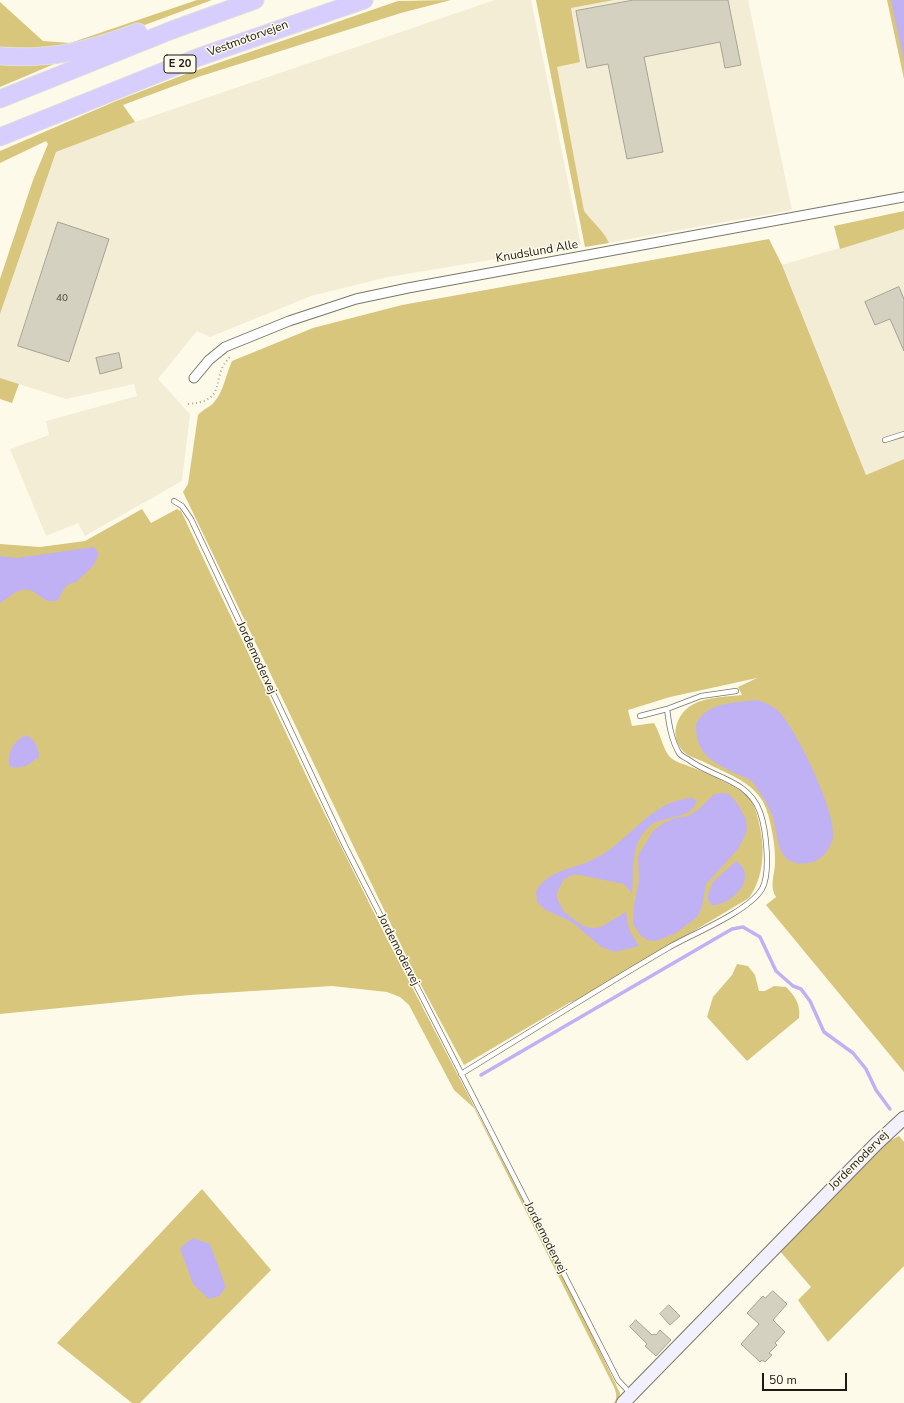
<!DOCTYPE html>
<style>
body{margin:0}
#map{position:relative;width:904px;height:1403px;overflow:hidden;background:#fefaea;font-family:"Nunito Sans",sans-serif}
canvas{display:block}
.scale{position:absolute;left:762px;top:1373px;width:85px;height:18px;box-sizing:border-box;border:2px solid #1b1a14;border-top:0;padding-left:5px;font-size:12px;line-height:14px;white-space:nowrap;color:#1b1a14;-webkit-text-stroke:3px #fefaea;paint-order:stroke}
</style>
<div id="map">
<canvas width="904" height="1403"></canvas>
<div class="scale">50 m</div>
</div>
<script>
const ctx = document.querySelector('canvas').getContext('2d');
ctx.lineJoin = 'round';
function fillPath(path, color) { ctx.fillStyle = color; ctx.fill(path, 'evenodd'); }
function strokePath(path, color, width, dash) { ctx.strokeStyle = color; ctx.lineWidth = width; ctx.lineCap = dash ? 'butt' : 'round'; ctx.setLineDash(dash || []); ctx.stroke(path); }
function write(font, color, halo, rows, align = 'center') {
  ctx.font = font + ' "Nunito Sans",sans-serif'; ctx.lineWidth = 3; ctx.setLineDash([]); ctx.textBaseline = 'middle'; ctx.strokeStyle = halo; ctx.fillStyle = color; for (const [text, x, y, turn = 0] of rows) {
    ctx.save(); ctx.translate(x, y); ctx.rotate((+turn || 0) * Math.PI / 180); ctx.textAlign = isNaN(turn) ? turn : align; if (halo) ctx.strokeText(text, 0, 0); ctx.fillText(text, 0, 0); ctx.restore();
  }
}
fillPath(new Path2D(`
 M495,0H531L581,245L388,277L311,296L210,337L197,331L158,379L190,414L182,481L85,536L78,523L46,536L10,449L49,435L46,421L137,396L134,384L66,399L0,378V314L56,152L135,122Z
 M536,0H748L792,210L585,247Z
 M904,229V459L866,475L782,265Z`), '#f3edd6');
fillPath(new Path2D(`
 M197,0H212L115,36L63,50L0,52V2L43,41L70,43Z
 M451,0L401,13L198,77L123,105L135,122L56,152L0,314V279L33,180L48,144L46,141L0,163V151L116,101L186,74L398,1Z
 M536,0H614L571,8L580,62L557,67L584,211C592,222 603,230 609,243L585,247Z
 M887,0H904V79Z
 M0,59L59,62L0,87Z
 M904,211V229L840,249L834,226Z
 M769,239L782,265L866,475L904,459V1072L766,905L776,897C769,885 775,875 775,862C776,847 770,813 762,800C748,779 723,772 702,761C697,759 690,757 685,753C675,744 673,732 678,721C689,696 718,698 742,695L738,687L757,678L670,697L628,710L632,726L654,723C660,733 663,748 669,756C674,762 684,764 691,767C704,772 739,787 748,797C757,807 760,826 762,840C764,861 761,881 749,898L580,999L569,1003L464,1065L413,970L183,492L188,484L198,415C203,409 211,407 215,401C224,390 226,374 232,361L313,328L402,305Z
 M0,378L19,384L12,403L0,399Z
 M142,509L151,523L177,509L181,511L314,792L386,937L579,1308L620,1393L619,1403H614C618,1398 616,1392 614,1387L474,1108L454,1090L409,1005L400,997L387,992L332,986L190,995L0,1014V544L40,547L85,541Z
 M737,964L748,966L755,975L759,991H765L774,986L786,987C795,996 801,1005 799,1018L747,1061L707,1017L713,997L732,975Z
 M899,1136L904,1142V1266L828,1342L798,1300L811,1287L779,1250L889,1141Z
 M202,1189L271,1270L140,1403H132L57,1343Z`), '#d8c67d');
fillPath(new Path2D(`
 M891,0H904V61Z
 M94,547L99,554L93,566L76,582L71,583L65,587L58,600C43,607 35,585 22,590C14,592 7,599 0,603V556L17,558Z
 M756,700C764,702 770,704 777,710C795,725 838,816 833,838C830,850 821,861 809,863C801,864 793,864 786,858C776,848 777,828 772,815C768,804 761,794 754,784C751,779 744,777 739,775C714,763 695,755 696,724C707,702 734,703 756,700Z
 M25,735C35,739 38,746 39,757L26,766L14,768L9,765C8,750 13,743 25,735Z
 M720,793L729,794L737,803L746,819L747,831L738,849L706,884L702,907L697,917L676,933L656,941L648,940L641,936L633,924L634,905L639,881L638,856L653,831L662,824L675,818L688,816L698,810L713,795Z
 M692,798L696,800C696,819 662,815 650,826C629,844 635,869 632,893L624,884L575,874L564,879L557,892V898L564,912L583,926L592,928L601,927L626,912L629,929L639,946L614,952L600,946L572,922L546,910L537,902L536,891C550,869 568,871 590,861C627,846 649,800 692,798Z
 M736,861C761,878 729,907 711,905L707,897L713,882Z
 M193,1238L210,1244L226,1287L219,1296L209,1299L193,1284L180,1248Z`), '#c0b1f5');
strokePath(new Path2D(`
 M481,1075L732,929L743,927L760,937L776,971L793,986L801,989L810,1001L824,1032L853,1053L866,1069L876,1090L890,1109`), '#c0b1f5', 3.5);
const building = new Path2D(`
 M634,0H728L741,65L725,68L720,42L644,57L663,152L627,159L608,64L587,68L576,11Z
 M58,222L109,239L69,362L18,346Z
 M899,287L904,299V351L890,319L875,325L865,302Z
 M119,353L122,368L100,374L96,358Z
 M773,1291L787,1304L773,1320L785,1332L775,1343L777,1345L769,1353L772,1355L765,1362L762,1360L760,1362L741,1344L759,1324L747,1313L763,1296L765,1298Z
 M669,1305L680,1316L670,1325L660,1314Z
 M636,1320L652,1335L654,1334L656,1335L660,1330L671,1340L656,1356L645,1346L647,1344L630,1327Z`);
fillPath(building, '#d4d1c1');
strokePath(building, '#a6a394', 1);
const lane = new Path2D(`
 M885,440L904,434
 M174,501L182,506L191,519L345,846L618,1380L630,1393
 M640,716L667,709
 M461,1074C530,1032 598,989 668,948C692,934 748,912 762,889C771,873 766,829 760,812C748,779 713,778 689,760C686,758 681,756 679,753C671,739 669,724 667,709L701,696L736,691`);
const street = new Path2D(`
 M194,378L209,360L225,347L289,321L356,299L408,288L904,197`);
const secondary = new Path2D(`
 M623,1403L877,1143L904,1118`);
const highway = new Path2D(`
 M0,56C52,60 90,50 138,32
 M0,99L172,30L255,0
 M0,137L199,57L364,0`);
strokePath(lane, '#7a7769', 6);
strokePath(street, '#7a7769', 11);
strokePath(secondary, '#7a7769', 15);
strokePath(highway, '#dfdfde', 19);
strokePath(new Path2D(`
 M188,404C230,401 209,377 230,357`), '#a9a69a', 2, [1, 3]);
strokePath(lane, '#fff', 4.5);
strokePath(street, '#fff', 9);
strokePath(secondary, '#f3f0fe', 13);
strokePath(highway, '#d7cefd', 17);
write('10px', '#49483f', null, [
 ["40",62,299]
]);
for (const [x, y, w] of [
 [180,64,32]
]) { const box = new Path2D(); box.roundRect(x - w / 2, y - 9, w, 18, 3); ctx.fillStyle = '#fefaea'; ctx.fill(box); strokePath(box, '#1b1a14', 1); }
write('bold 11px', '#1b1a14', null, [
 ["E 20",180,64]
]);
write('12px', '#1b1a14', '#fefaea', [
 ["Vestmotorvejen",248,39,-20],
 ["Knudslund Alle",537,252,-10],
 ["Jordemodervej",256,658,65],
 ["Jordemodervej",398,950,63],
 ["Jordemodervej",859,1161,-45],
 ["Jordemodervej",545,1238,63]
]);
</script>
